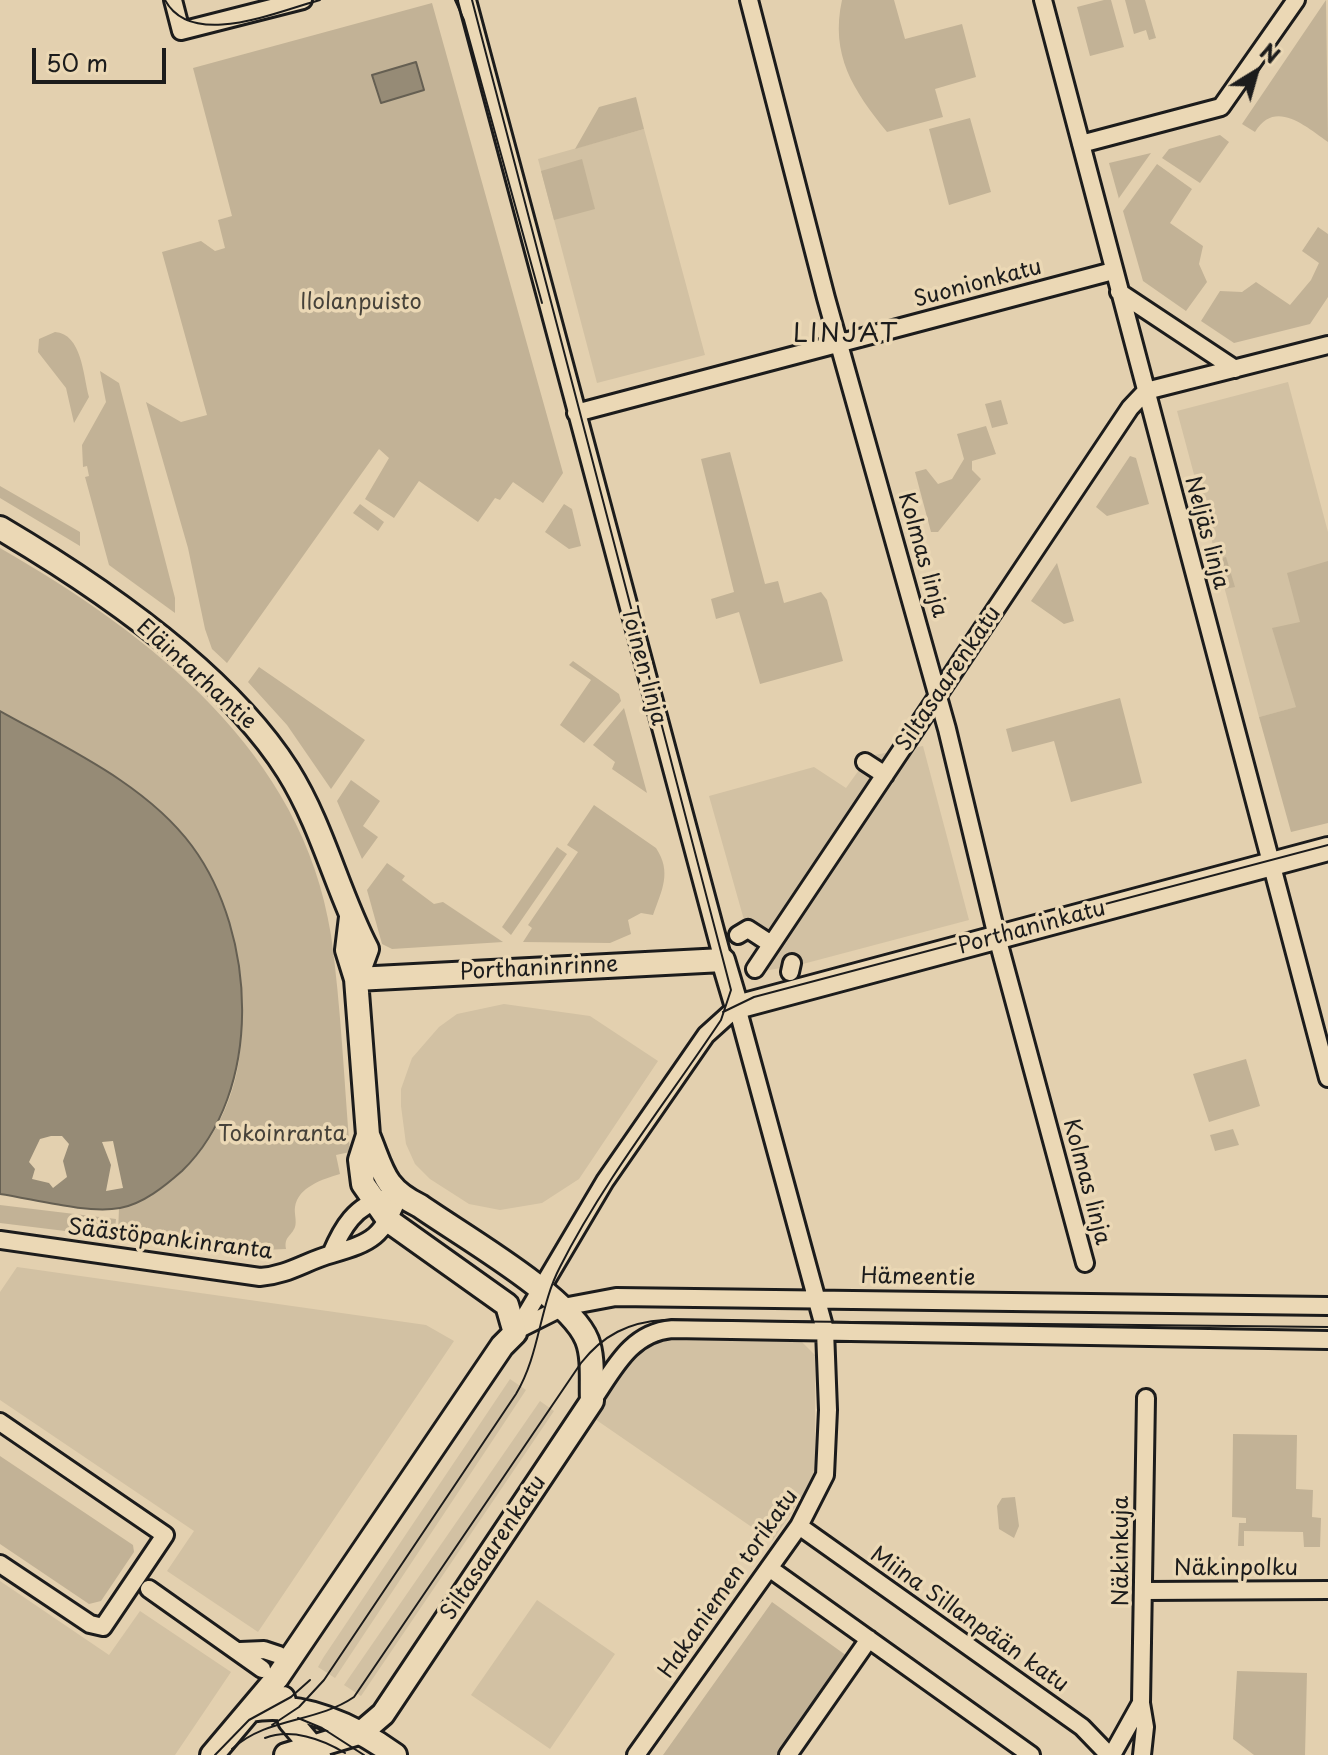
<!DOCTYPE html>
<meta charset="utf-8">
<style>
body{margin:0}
#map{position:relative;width:1328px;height:1755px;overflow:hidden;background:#e3d0af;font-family:"Playpen Sans",sans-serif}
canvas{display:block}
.north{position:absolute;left:1216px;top:32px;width:80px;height:80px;-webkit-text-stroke:6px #ebd8b5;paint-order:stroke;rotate:37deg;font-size:22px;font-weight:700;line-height:32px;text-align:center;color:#1c1c1c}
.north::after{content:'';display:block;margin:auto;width:28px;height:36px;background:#1c1c1c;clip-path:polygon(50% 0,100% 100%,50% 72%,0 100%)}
.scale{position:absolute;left:32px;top:48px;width:134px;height:36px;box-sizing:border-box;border:4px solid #1c1c1c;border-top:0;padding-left:10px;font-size:24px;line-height:28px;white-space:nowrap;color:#1c1c1c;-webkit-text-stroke:6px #ebd8b5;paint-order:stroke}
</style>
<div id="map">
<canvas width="1328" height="1755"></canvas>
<div class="north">N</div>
<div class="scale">50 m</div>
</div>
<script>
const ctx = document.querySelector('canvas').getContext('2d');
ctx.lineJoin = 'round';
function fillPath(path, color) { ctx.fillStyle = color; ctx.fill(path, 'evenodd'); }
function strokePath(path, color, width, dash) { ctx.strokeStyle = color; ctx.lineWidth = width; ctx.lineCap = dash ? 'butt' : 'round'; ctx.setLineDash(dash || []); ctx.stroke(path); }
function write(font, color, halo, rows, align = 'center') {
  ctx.font = font + ' "Playpen Sans",sans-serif'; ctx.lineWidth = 7; ctx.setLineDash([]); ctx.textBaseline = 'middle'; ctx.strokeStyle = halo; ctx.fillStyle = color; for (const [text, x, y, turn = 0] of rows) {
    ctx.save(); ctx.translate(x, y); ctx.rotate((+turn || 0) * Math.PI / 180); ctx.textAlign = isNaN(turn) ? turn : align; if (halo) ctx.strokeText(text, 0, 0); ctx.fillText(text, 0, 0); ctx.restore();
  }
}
fillPath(new Path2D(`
 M644,129L705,355L597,383L538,159Z
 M1288,382L1328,532V699L1259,717L1177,411Z
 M923,746L969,920L799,965L763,971L746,927L709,796L814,767L846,788L869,756Z
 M504,1004L590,1016L658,1061L579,1179L542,1203L500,1210L469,1204L430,1179L415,1164L406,1144L401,1106V1089L412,1058L439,1027L457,1014Z
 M17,1267L426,1325L454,1341L258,1632L167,1571L194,1531L0,1400V1292Z
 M680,1337L800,1340L815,1355V1468L808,1488L772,1541L592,1417L631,1360L645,1346L656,1340Z
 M510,1379L526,1390L335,1678L318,1667L323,1658Z
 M540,1401L554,1411L361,1696L344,1685Z
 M0,1581L109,1655L140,1611L231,1672L175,1755H0Z
 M537,1600L615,1654L550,1749L471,1695Z`), '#d2c1a3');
fillPath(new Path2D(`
 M842,0H894L905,39L962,24L976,77L935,89L943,117L887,132C853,90 830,55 842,0Z
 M1104,0H1111L1124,47L1090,56L1077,7Z
 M1125,0H1145L1156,38L1149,40L1146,30L1134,34Z
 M1326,0L1328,142C1305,126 1275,99 1255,132L1242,124Z
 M432,3L563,473L543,503L513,482L500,500L495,498L478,522L419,481L394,518L365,499L389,458L379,449L227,663L212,649L205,629L188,548L146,402L181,422L207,415L162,252L201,241L215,251L225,248L218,220L232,216L193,68Z
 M636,97L644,129L575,149L599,107Z
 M970,118L991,192L949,205L929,129Z
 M1220,135L1229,142L1200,183L1162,158L1169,149Z
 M1151,153L1119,198V199L1109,163Z
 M582,159L595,209L554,220L541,171Z
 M1157,164L1192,189L1170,223L1203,246L1199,264L1207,282L1186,311L1143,281L1123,211Z
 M1318,227L1328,234V297L1310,324L1234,343L1201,321L1220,291L1242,292L1256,282L1290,305L1311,280L1319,263L1302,251Z
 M55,332C82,334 83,375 89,397L74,423L66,388L38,352L39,339Z
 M100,371L119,383L175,598V613L109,565L85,477L89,476L87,466L83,467L82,445L106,402Z
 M1001,400L1008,424L992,428L985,404Z
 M986,426L996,454L972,461V470L981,479L938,532H931L915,472L926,469L938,484L952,479L964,459L957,434Z
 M730,452L765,584L778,581L784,603L821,592L827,600L843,661L760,684L739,612L716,619L711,599L734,592L701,459Z
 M1130,456L1136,458L1149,504L1107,516L1096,507Z
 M0,486L80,532V546L0,498Z
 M360,504L384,522L378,531L353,513Z
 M564,504L572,509L581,546L569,549L545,532Z
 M0,548C151,635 303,752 331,935C341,1006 344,1080 350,1152L336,1155L340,1174C323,1179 298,1187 295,1207C294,1213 297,1221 295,1227C291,1237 284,1236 286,1249L239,1251L118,1234L119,1208C194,1188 242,1106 241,1031C241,1004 232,974 227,947C221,916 219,883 199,856C147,789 73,751 0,711Z
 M1226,557L1235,587L1225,589L1217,559Z
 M1328,561V823L1291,832L1259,717L1296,707L1272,628L1300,622L1287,573Z
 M1057,563L1074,621L1064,624L1031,601Z
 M573,661L619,694L621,701L584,743L560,725L591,680L569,665Z
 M259,667L365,740L331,789L287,725L248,682Z
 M1120,698L1142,783L1071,802L1054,741L1012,752L1006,729Z
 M624,708L647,793L612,769L615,762L593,745Z
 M351,780L380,801L363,826L378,837L362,859L337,801Z
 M594,805L656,848C672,872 662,890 653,915L641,913L628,920L631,934L610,943L523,942L532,928L528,925L578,852L567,845Z
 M557,847L567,854L511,935L502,927Z
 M387,863L405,876L402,880L434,904L443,902L503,942L392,949L382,944L367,890Z
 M1246,1059L1260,1106L1209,1122L1193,1074Z
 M1233,1129L1239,1145L1215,1151L1210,1135Z
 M0,1205L116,1219L114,1237L0,1223Z
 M1233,1434L1297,1435L1296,1489L1313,1490L1312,1517L1321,1518L1320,1547H1304L1303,1532L1244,1531V1546H1238L1239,1523H1246V1518L1232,1517Z
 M0,1456L133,1545L134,1552L101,1601L89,1604L0,1544Z
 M1015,1497L1019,1526L1014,1538L999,1529L997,1506L1002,1498Z
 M772,1602L847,1656L777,1755H663Z
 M1237,1671L1307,1673L1305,1755H1254L1233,1739Z`), '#c2b296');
const water = new Path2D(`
 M416,62L424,90L381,103L372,75Z
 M0,711C66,748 146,784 192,846C257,934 264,1092 182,1171C165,1186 143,1204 120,1208C87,1214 34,1199 0,1194Z`);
fillPath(water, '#968b76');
strokePath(water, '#655f52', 2);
fillPath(new Path2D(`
 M51,1136H62L69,1144L63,1161L67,1177L53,1188L49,1183L32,1179L35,1169L29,1162L40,1139Z
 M113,1141L123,1188L106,1191L111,1165L102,1142Z`), '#e3d0af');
const street = new Path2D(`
 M173,0L181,31L303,0
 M467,0L723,960
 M749,0L826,298L947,729L997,937L1085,1263
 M1043,0L1328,1078
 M1081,144L1221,107L1296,0
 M1119,292L1235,369
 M1146,391L1328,345
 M576,413L1113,271
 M865,762L885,775
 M738,935L748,929L771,944
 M755,969L1130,408L1146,391
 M790,972L792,963
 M0,1240L260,1277C288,1275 306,1261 332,1254C373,1242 382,1237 399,1196
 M331,1254C342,1228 355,1205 385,1198
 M519,1329L563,1307L616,1297L1328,1306
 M515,1333L605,1181L706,1035L737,1007L825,1330L828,1410L825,1475L799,1526L636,1755
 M592,1401C614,1369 630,1333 672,1329L1328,1340
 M0,1422L165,1535L103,1627L90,1624L0,1564
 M799,1526L1082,1727L1109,1755
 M769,1568L1031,1755
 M149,1589L262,1669
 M1145,1591L1328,1590
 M240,1651L264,1650L279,1655
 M788,1755L869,1639
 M1112,1755L1141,1703
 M1142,1755L1145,1727L1141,1703L1146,1398`);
const secondary = new Path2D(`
 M0,528C98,586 226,673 288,771C323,827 337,891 367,949L356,979
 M356,979L723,960L737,1007L1328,849
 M283,1698L290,1721L319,1755
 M250,1710C301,1701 354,1725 395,1755
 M212,1755L277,1678L502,1346L515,1333L507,1305L389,1221L363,1184L360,1160L368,1135L356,979L347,950L351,917
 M286,1755L362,1732L383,1714L592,1401C591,1381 594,1358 587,1340C570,1297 461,1235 420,1206C383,1188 383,1171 368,1135`);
strokePath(street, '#1c1c1c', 22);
strokePath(secondary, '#1c1c1c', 28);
strokePath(street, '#ebd8b5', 16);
strokePath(secondary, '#ebd8b5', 22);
strokePath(new Path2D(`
 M165,0C192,50 278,11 320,0
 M455,0L464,20L542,303
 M723,1012L754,997L1328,845
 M298,1718L322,1728L364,1755
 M272,1725L299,1707L324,1680L516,1394C540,1354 539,1307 560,1267C604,1180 667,1101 721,1020L731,990L472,0
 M265,1738C291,1728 322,1739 345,1753
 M232,1749C267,1717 316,1723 354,1697L581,1363C603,1335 629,1322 664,1320L1328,1327
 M215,1755L249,1720L291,1697L310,1680`), '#1c1c1c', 2);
write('22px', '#1c1c1c', '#ebd8b5', [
 ["Suonionkatu",978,284,-15],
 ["Neljäs linja",1206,533,75],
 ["Kolmas linja",922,555,74],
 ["Toinen linja",643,666,75],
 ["Eläintarhantie",196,675,42],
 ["Siltasaarenkatu",949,679,-56],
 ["Porthaninkatu",1032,928,-15],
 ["Porthaninrinne",539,969,-3],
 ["Kolmas linja",1086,1182,75],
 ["Säästöpankinranta",170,1240,7],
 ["Hämeentie",918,1278,1],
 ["Siltasaarenkatu",494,1548,-56],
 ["Näkinkuja",1122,1551,-90],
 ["Näkinpolku",1236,1569],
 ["Hakaniemen torikatu",729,1584,-55],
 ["Miina Sillanpään katu",969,1620,35]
]);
write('22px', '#46423a', '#ebd8b5', [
 ["Ilolanpuisto",361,303],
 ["Tokoinranta",282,1135]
]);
ctx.letterSpacing = '2px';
write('26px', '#1c1c1c', '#ebd8b5', [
 ["LINJAT",846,335]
]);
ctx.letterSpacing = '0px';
</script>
